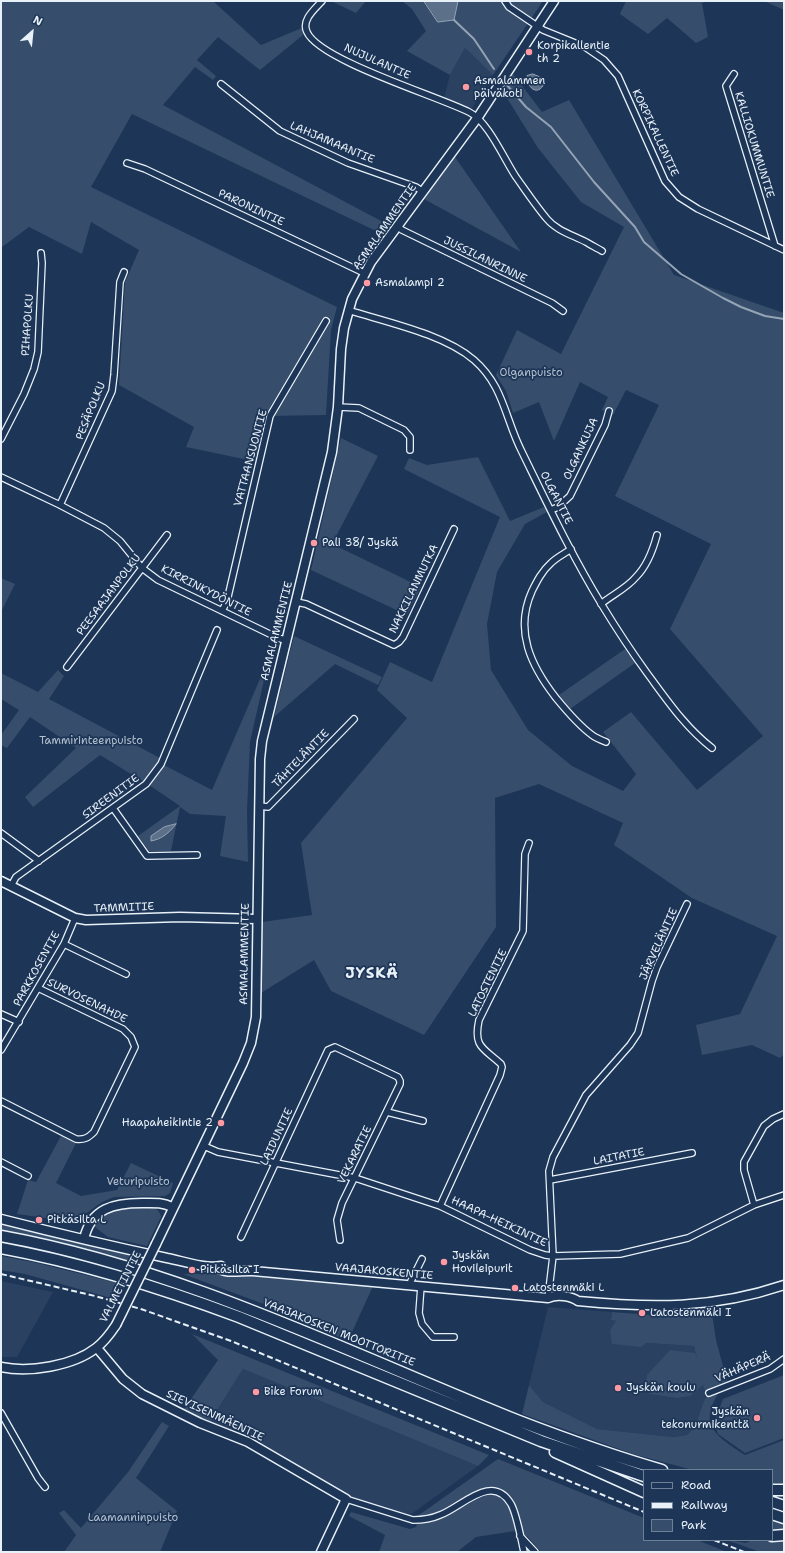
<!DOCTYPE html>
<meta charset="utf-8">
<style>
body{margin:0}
#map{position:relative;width:785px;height:1553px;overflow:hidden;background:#1d3557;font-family:"Shantell Sans",sans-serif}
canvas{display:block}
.frame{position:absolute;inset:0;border:2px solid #e8f1f8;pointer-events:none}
.legend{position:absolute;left:643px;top:1469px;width:130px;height:72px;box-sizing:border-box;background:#1d3557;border:1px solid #6e8097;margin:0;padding:5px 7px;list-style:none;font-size:12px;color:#e8f1f8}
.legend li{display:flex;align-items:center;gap:8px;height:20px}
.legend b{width:20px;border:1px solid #6e8097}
.north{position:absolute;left:12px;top:12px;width:40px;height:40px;-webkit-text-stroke:3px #1d3557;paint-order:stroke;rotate:27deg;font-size:11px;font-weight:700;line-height:16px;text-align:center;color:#e8f1f8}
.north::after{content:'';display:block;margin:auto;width:14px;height:18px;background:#e8f1f8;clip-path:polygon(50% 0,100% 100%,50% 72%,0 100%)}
</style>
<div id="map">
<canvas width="785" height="1553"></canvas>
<div class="frame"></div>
<ul class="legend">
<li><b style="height:5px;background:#1d3557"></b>Road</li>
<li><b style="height:5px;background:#e8f1f8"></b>Railway</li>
<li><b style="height:11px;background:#374d6c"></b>Park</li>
</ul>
<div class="north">N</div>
</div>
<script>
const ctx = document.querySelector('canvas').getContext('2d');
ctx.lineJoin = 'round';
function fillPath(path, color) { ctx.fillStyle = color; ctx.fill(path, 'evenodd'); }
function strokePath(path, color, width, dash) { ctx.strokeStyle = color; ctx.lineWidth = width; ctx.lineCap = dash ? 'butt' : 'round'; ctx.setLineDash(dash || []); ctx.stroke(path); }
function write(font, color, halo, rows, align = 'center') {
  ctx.font = font + ' "Shantell Sans",sans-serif'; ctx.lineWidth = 3.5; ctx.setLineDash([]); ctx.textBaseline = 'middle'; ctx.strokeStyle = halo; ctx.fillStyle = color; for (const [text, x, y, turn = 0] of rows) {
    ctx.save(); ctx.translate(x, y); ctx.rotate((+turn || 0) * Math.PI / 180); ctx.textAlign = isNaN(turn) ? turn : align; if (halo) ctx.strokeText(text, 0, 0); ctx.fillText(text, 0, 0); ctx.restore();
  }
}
fillPath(new Path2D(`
 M465,48L493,75L471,110L444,98L450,75Z
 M1,1281L53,1292L17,1357H1Z
 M548,1307L612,1312L611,1320L640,1322L646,1343L694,1346L705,1391V1398L696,1427L687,1435L672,1437L597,1429L543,1402L529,1385Z
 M243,1369L478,1466L410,1515L347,1495L325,1484L250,1439L209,1423Z`), '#2a4162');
fillPath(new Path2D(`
 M1,1H213L261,45L302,28L303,35L260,70L218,37L197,60L216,76L213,80L195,67L163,105L385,223L378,232L132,114L91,187L337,307L331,330L326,415L269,416L258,462L186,447L194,427L119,385L125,282L139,250L91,222L82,254L29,227L2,247L1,250Z
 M331,1H366L356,13Z
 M402,1H424L438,22L454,20L458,1H543L493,75L465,48L450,75L407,51L426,31L412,9Z
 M626,1H708L702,3L708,37L696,43L667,18L648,34L620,14Z
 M764,1L784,2V10Z
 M513,74L542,112L569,100L674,275L784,313V1054L780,1058L752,1045L702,1055L696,1025L740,1014L777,936L692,898L614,845L623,823L539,784L495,798L496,927L424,1035L331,991L314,960L261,993L262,922L312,915L301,843L407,718L377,690L390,662L432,682L500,517L404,469L409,458L427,465L478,457L510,521L544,507L547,512L525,524L497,572L487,624L491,670L528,730L572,766L623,791L636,774L603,732L631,712L697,790L763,736L670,629L711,544L615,496L659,405L626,390L613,415L602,410L608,397L580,382L554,441L539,402L513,413L506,391L496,375L517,330L561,354L624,227L581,202L538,148L502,90Z
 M455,157L521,252L424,199Z
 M341,438L378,456L332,544L421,587L407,615L311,570Z
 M1,578L15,584L1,612Z
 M294,636L382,677L378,685L335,664L274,717Z
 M625,649L635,663L570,709L559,695Z
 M269,658L250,742L247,811L248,862L220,856L226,816L190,814L180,807L171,851H149L138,836L180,806L149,785L164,765L212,790Z
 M58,670L64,676L49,699L160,758L159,763L144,782L100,755L33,807L25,797L76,748L30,717L7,748L1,745V735L19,710L1,699V673L38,692Z
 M62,1134L77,1141L56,1183L81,1196L117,1190L131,1163L173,1183L170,1193L165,1196L114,1197L102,1202L74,1222L17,1214L28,1180L36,1182Z
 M150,1207C155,1208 160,1210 161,1217L147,1246L108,1237L95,1227C97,1222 98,1218 103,1214C112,1207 138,1207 150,1207Z
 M1,1225L140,1258L137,1264L56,1242L1,1231Z
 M1,1256L37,1263L126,1285L118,1300L25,1274L1,1270Z
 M183,1274H235L373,1286L348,1341L277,1309Z
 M711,1307L716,1340L727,1381L705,1391L703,1385L690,1396L677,1398L650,1394L645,1390L647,1375L670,1350L695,1353L697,1359L694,1346L646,1343L641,1347L612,1344L610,1330L616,1321L611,1320L612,1312L652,1315Z
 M192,1334L489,1455L478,1466L243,1369L209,1423L184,1409L218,1360Z
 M784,1375V1438L745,1453L718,1434L714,1423L723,1399Z
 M529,1385L543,1402L597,1429L673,1437L687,1435L695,1427L705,1398L720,1391C697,1425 716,1436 745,1455L784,1440V1486L772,1485V1470H693L633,1454L522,1414Z
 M162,1422L169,1426L136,1478L177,1511L160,1552H64L76,1535L59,1513L64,1510L81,1528L128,1472Z
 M498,1459L644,1518V1540H697L727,1552H541L528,1537L515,1531L476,1537L457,1552H379L385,1535L349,1516L351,1512L410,1529L416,1527L419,1515Z
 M772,1521L784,1525V1531H772Z
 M727,1540L746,1543C757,1536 771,1543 784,1541V1552H760Z`), '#374d6c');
const water = new Path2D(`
 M424,1H458L454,20L438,22Z
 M533,74L540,77L545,81C540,97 527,90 527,76Z
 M176,824C169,833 162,839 151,841V836L164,827Z`);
fillPath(water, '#5d7089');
strokePath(water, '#95a4b5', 1);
strokePath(new Path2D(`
 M454,20L474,39L494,69
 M506,84L526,107L551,127L594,182L635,227L644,242L681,274L723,298L741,307L765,316L784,319`), '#95a4b5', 2);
const street = new Path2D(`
 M322,1C315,9 301,20 307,32C319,60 437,96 469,112C488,121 504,159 516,177C526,191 536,206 547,219C557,231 573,235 586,242C591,245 597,248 602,251
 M505,1L509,7L543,30L585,47L604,60L618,76L665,181L679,197L698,209L784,250
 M734,74L726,86L775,246
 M221,84L280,131L348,163L416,187L423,192
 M127,163L145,169L364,273
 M397,226L402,230L552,303L563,311
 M348,310C386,322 444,334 474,360C504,386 505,419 522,452C547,503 572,556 602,605C616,628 631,651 647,673C667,700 685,727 712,748
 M338,407L359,408L404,430L410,437V450
 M1,439L24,394L34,369L38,352L42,263L41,253
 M1,477L60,505L104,528L120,541L142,568L158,580L278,638L285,640
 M60,505L112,391L114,375L120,282L124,272
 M551,510L558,507L570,496L605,425L609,411
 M571,549C564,554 557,557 551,563C542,571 537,581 532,591C514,631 531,666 556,698C565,709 581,727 592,735C596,738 601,740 606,742
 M296,602L306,604L394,645L399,642L403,637L454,529
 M601,604C612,595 627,588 636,577C647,566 653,550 657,535
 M222,611L227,601L270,416L326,321
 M67,667L167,535
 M259,806L268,807L354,719
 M113,808L147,856L197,855
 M1,833L39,861
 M11,886L16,877L146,784L161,764L217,630
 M64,944L126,974
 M1,1014L19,1022
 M1,1050L64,944L75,918
 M1,1101L76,1139C84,1140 88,1138 94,1132L135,1047L131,1037L123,1029L38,988
 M387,1112L423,1121
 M204,1146L218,1152L355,1178L440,1206L530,1250L545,1255L553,1256L620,1254L688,1238L754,1205L784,1195
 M1,1162L28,1176
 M550,1180L692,1153
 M754,1205L744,1170V1162L764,1126L773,1119L784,1114
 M440,1206L500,1075L502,1067L501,1064C484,1048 473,1048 479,1020L523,931L525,854L529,843
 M241,1237L328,1050L335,1047L398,1077L400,1081V1084L342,1203L337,1220L340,1240
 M411,1285V1281L422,1259
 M421,1286L419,1313L422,1324L433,1337H454
 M548,1298L553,1256L549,1171L553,1157L586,1095L630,1045L638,1033L652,981L657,967L687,904
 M709,1393L770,1369L784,1359
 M1,1413L38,1478L45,1487
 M346,1499L413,1520C422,1520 431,1519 440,1515C462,1507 492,1472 511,1504C517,1515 521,1539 524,1552
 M520,1536L535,1552`);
const secondary = new Path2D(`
 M1,881L75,918L86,920L180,917L256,919
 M1,1219C56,1233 111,1246 167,1258C183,1261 204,1269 221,1266
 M84,1239C91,1208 114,1203 142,1203C153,1203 162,1202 172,1207
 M156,1244L243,1063L251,1043L256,1017L260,759L262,741L332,452L338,407L341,349L344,328L352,299L371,262L478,117L554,1
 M216,1267C227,1275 241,1270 253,1271L548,1298C557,1294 571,1296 578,1301C652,1308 713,1309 784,1285
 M97,1348L123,1379L142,1394L200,1423L248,1442L346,1499L321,1552
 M1,1367C29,1373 73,1366 96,1348C104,1342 110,1334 116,1325`);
const highway = new Path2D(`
 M1,1236C183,1269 349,1353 519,1421C566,1439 613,1456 662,1470
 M1,1248C82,1263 162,1288 239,1317L541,1441L644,1476
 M555,1452L644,1492
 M772,1490H784
 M772,1502L784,1506
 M772,1514L784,1518
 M772,1536L784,1535`);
strokePath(street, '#e8f1f8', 8);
strokePath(secondary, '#e8f1f8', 11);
strokePath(highway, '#e8f1f8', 13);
strokePath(street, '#1d3557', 5.5);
strokePath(secondary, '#1d3557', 8);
strokePath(highway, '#1d3557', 10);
strokePath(new Path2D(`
 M1,1274L95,1296L141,1309L231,1341L644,1512
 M714,1540L744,1552`), '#e8f1f8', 2, [6, 3]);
const secondaryBridge = new Path2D(`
 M116,1325L156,1244`);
strokePath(secondaryBridge, '#e8f1f8', 11, []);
strokePath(secondaryBridge, '#1d3557', 8);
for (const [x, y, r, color] of [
 [529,52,4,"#ff9aa2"],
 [466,87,4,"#ff9aa2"],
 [367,283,4,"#ff9aa2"],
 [314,543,4,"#ff9aa2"],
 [221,1123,4,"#ff9aa2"],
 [39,1220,4,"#ff9aa2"],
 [444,1262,4,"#ff9aa2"],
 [192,1270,4,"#ff9aa2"],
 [515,1288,4,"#ff9aa2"],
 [642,1313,4,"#ff9aa2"],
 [618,1388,4,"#ff9aa2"],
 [256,1392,4,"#ff9aa2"],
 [757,1418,4,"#ff9aa2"]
]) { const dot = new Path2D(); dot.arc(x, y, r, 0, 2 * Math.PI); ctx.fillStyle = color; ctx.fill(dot); strokePath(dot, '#1d3557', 1.5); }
write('11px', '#e8f1f8', '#1d3557', [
 ["Korpikallentie",537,46],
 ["th 2",537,59],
 ["Asmalammen",474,81],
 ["päiväkoti",474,94],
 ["Asmalampi 2",375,283],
 ["Pali 38/ Jyskä",322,543],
 ["Haapaheikintie 2",213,1123,"right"],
 ["Pitkäsilta L",47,1220],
 ["Jyskän",452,1256],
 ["Hovileipurit",452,1269],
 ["Pitkäsilta I",200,1270],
 ["Latostenmäki L",523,1288],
 ["Latostenmäki I",650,1313],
 ["Jyskän koulu",626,1388],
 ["Bike Forum",264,1392],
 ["Jyskän",749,1412,"right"],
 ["tekonurmikenttä",749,1425,"right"]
], 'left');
write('11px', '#e8f1f8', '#1d3557', [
 ["NUJULANTIE",377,62,24],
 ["KORPIKALLENTIE",655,133,65],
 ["LAHJAMAANTIE",332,143,23],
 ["KALLIOKUMMUNTIE",754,145,73],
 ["PARONINTIE",251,208,25],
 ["ASMALAMMENTIE",385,227,-55],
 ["JUSSILANRINNE",485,260,26],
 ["PIHAPOLKU",28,325,-86],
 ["PESÄPOLKU",91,411,-68],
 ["OLGANKUJA",581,449,-65],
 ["VATTAANSUONTIE",251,458,-75],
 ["OLGANTIE",556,498,63],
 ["NAKKILANMUTKA",414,589,-64],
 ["KIRRINKYDÖNTIE",206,591,27],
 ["PEESAAJANPOLKU",109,595,-53],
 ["ASMALAMMENTIE",277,631,-76],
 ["TÄHTELÄNTIE",301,759,-46],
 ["SIREENITIE",111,797,-36],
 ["TAMMITIE",124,908,-2],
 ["JÄRVELÄNTIE",659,944,-66],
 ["ASMALAMMENTIE",245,954,-89],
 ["PARKKOSENTIE",37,969,-61],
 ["LATOSTENTIE",488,983,-64],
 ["SURVOSENAHDE",87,1001,26],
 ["LAIDUNTIE",277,1137,-65],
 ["VEKARATIE",355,1155,-64],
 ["LAITATIE",619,1157,-11],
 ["HAAPA-HEIKINTIE",499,1222,25],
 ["VAAJAKOSKENTIE",384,1272,5],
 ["VALMETINTIE",121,1287,-63],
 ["VAAJAKOSKEN MOOTTORITIE",339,1333,22],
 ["VÄHÄPERÄ",743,1368,-23],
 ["SIEVISENMÄENTIE",215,1416,25]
]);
write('11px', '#b3c0ce', '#1d3557', [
 ["Olganpuisto",531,373],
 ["Tammirinteenpuisto",91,741],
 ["Veturipuisto",138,1182],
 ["Laamanninpuisto",133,1518]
]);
ctx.letterSpacing = '1px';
write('bold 15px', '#e8f1f8', '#1d3557', [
 ["JYSKÄ",372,974]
]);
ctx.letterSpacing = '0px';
</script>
